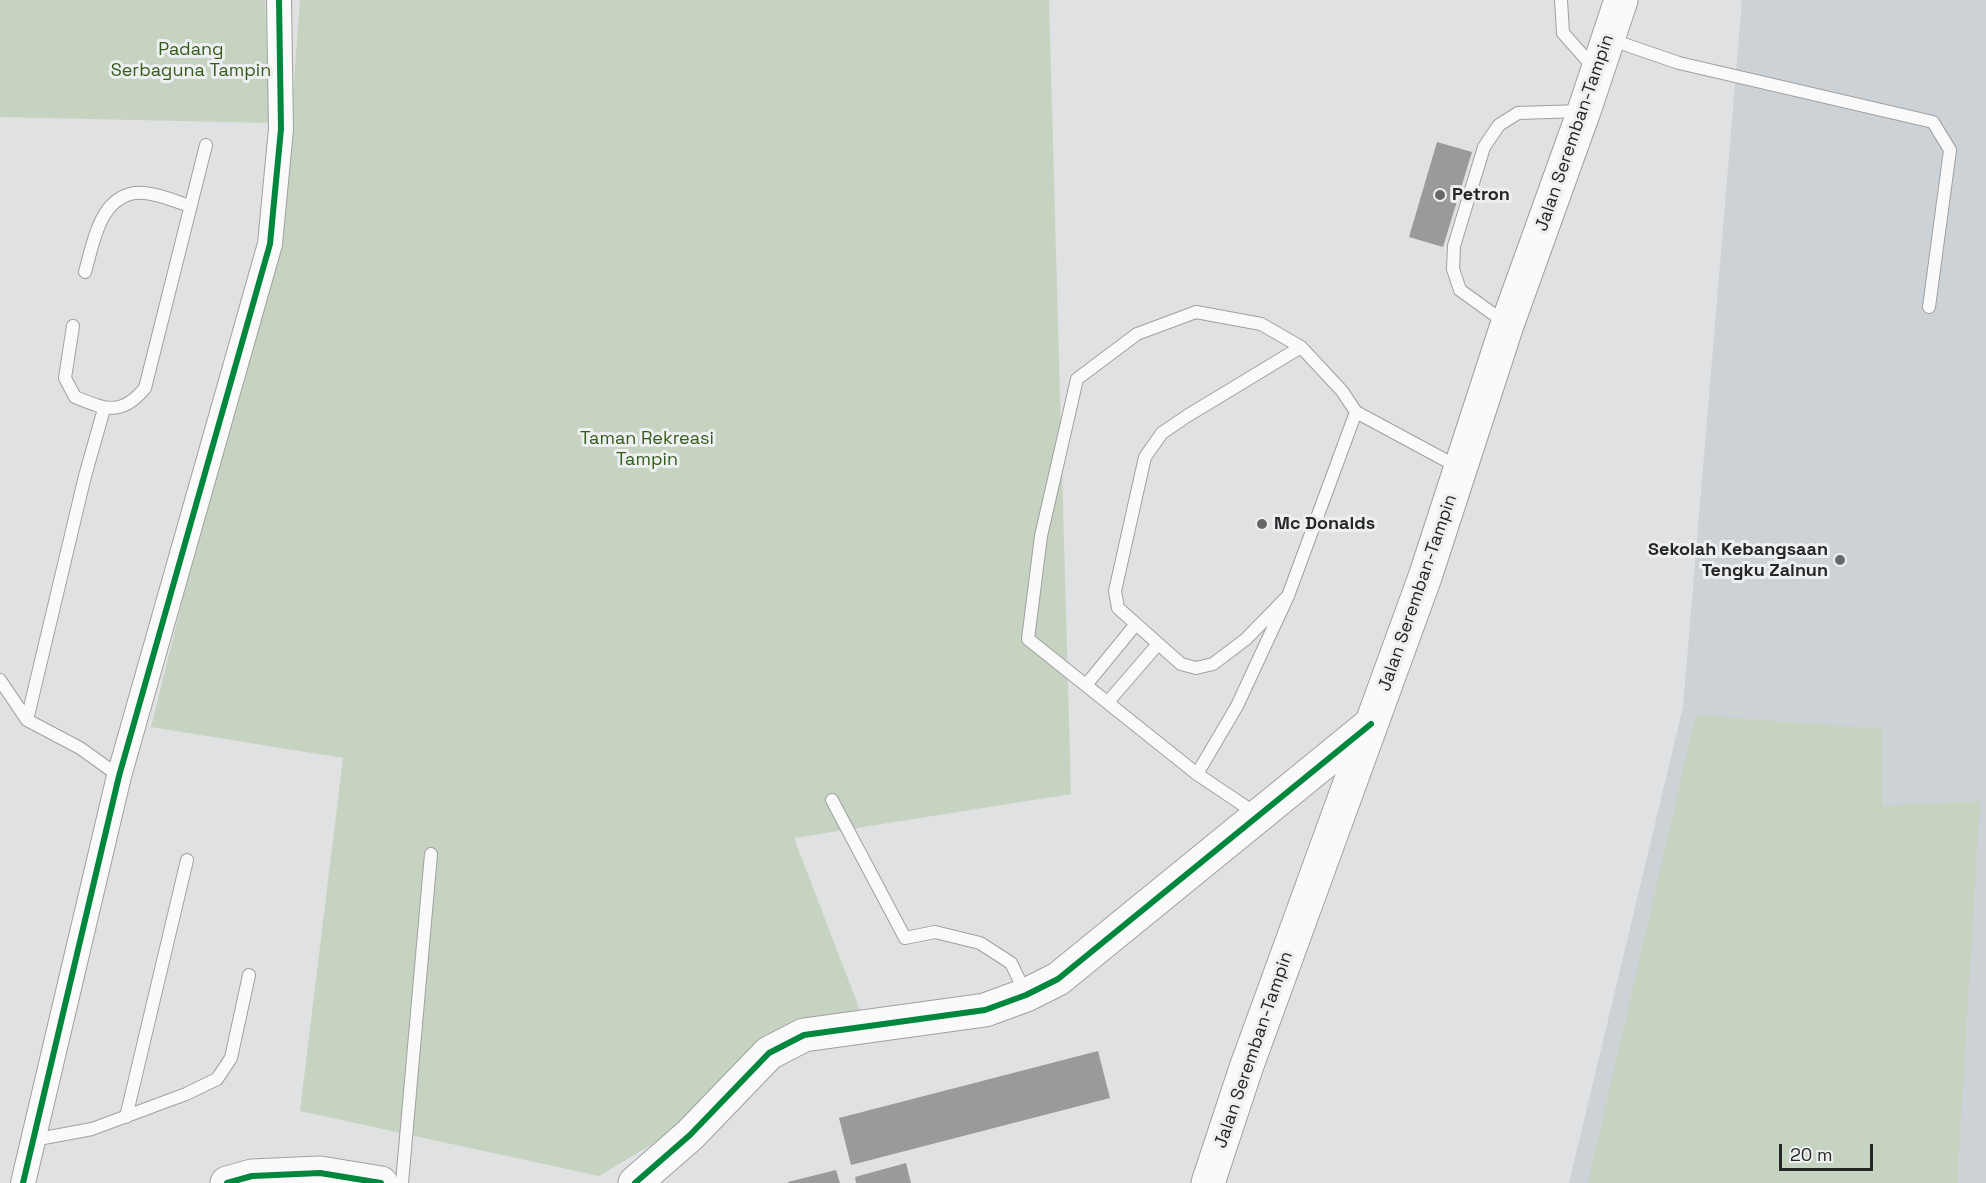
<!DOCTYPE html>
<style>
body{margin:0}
#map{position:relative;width:1986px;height:1183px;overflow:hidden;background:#e0e1e3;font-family:"Space Grotesk",sans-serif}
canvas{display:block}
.scale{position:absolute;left:1779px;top:1144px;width:94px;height:27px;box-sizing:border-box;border:3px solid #252627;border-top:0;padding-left:8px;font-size:18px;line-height:21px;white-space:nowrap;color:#252627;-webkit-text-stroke:4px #edeff1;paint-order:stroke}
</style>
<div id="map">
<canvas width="1986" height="1183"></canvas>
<div class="scale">20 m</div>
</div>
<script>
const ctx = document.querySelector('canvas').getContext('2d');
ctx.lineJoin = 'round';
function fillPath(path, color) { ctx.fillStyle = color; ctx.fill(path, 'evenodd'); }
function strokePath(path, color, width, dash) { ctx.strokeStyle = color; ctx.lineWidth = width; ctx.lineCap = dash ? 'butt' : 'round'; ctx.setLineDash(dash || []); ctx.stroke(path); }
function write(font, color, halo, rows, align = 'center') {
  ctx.font = font + ' "Space Grotesk",sans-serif'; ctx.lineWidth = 6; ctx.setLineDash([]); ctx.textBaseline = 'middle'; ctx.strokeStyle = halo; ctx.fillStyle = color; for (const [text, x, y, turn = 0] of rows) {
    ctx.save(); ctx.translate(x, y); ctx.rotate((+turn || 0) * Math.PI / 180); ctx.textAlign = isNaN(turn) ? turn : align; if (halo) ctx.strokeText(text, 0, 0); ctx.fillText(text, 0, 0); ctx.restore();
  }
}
fillPath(new Path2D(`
 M1742,0H1986V1183H1569L1683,707Z`), '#cdd2d7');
fillPath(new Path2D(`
 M0,0H265L270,123L0,117Z
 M300,0H1049L1071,794L794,838L863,1018L599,1176L300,1111L343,758L151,727L232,401L288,160Z
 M1696,715L1882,729V806L1980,801L1957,1183H1588Z`), '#c5d3c0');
fillPath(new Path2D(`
 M1437,142L1472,152L1443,247L1409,237Z
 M1098,1051L1110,1098L851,1165L839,1118Z
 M906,1163L911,1183H856L855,1177Z
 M836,1170L840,1183H788V1182Z`), '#9a9a9b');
const lane = new Path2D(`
 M1561,0L1563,33L1594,68
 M1609,39L1679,63L1933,122L1950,150L1929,307
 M85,272C93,245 99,198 135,193C152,191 174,201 190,206
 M1507,324L1460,290L1453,269L1454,246L1484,147L1499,125L1518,113L1581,111
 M73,326L65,378L75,397C105,409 121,417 145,388L206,145
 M1288,596L1246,639L1213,664L1196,668L1181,664L1118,608L1115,591L1145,457L1162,433L1187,416L1301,347
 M0,680L27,720L80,748L119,776
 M1086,685L1136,624
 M1108,702L1158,644
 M27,720L85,476L104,409
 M1197,774L1237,706L1288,596L1356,412L1460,468
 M832,800L905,938L935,932L980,943L1011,963L1026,994
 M1258,815L1197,774L1028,639L1041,536L1077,379L1137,334L1196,312L1261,324L1301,347L1342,391L1356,412
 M126,1117L187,860
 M33,1140L92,1129L186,1094L217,1079L231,1058L249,975
 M402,1183L431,854`);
const street = new Path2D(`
 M23,1183L119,776L270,244L281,129L279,0`);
const secondary = new Path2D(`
 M227,1183L252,1176L320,1173L381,1183
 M635,1183L690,1135L769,1053L804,1035L985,1010L1026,995L1058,979L1371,724`);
const highway = new Path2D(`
 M1208,1183L1246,1068L1425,577L1507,325L1584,111L1621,0`);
strokePath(lane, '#9fa0a1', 14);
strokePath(street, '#9fa0a1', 26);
strokePath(secondary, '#9fa0a1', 35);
strokePath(highway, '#9fa0a1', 35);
strokePath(lane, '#fafafb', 12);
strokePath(street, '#fafafb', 24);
strokePath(secondary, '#fafafb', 33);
strokePath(highway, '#fafafb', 33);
strokePath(new Path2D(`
 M23,1183L119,776L270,244L281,129L279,0
 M227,1183L252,1176L320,1173L381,1183
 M635,1183L690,1135L769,1053L804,1035L985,1010L1026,995L1058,979L1371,724`), '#00873e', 6);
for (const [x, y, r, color] of [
 [1440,195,6,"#666769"],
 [1262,524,6,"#666769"],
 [1840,560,6,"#666769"]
]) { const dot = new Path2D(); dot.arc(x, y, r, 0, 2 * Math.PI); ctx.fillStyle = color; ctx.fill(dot); strokePath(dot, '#edeff1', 2); }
write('18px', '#335c18', '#edeff1', [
 ["Padang",191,50],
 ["Serbaguna Tampin",191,71],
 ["Taman Rekreasi",647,439],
 ["Tampin",647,460]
]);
write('18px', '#252627', '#edeff1', [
 ["Jalan Seremban-Tampin",1575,133,-71],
 ["Jalan Seremban-Tampin",1418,593,-71],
 ["Jalan Seremban-Tampin",1254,1050,-71]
]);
write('bold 18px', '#252627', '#edeff1', [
 ["Petron",1452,195],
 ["Mc Donalds",1274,524],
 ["Sekolah Kebangsaan",1828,550,"right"],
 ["Tengku Zainun",1828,571,"right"]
], 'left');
</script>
